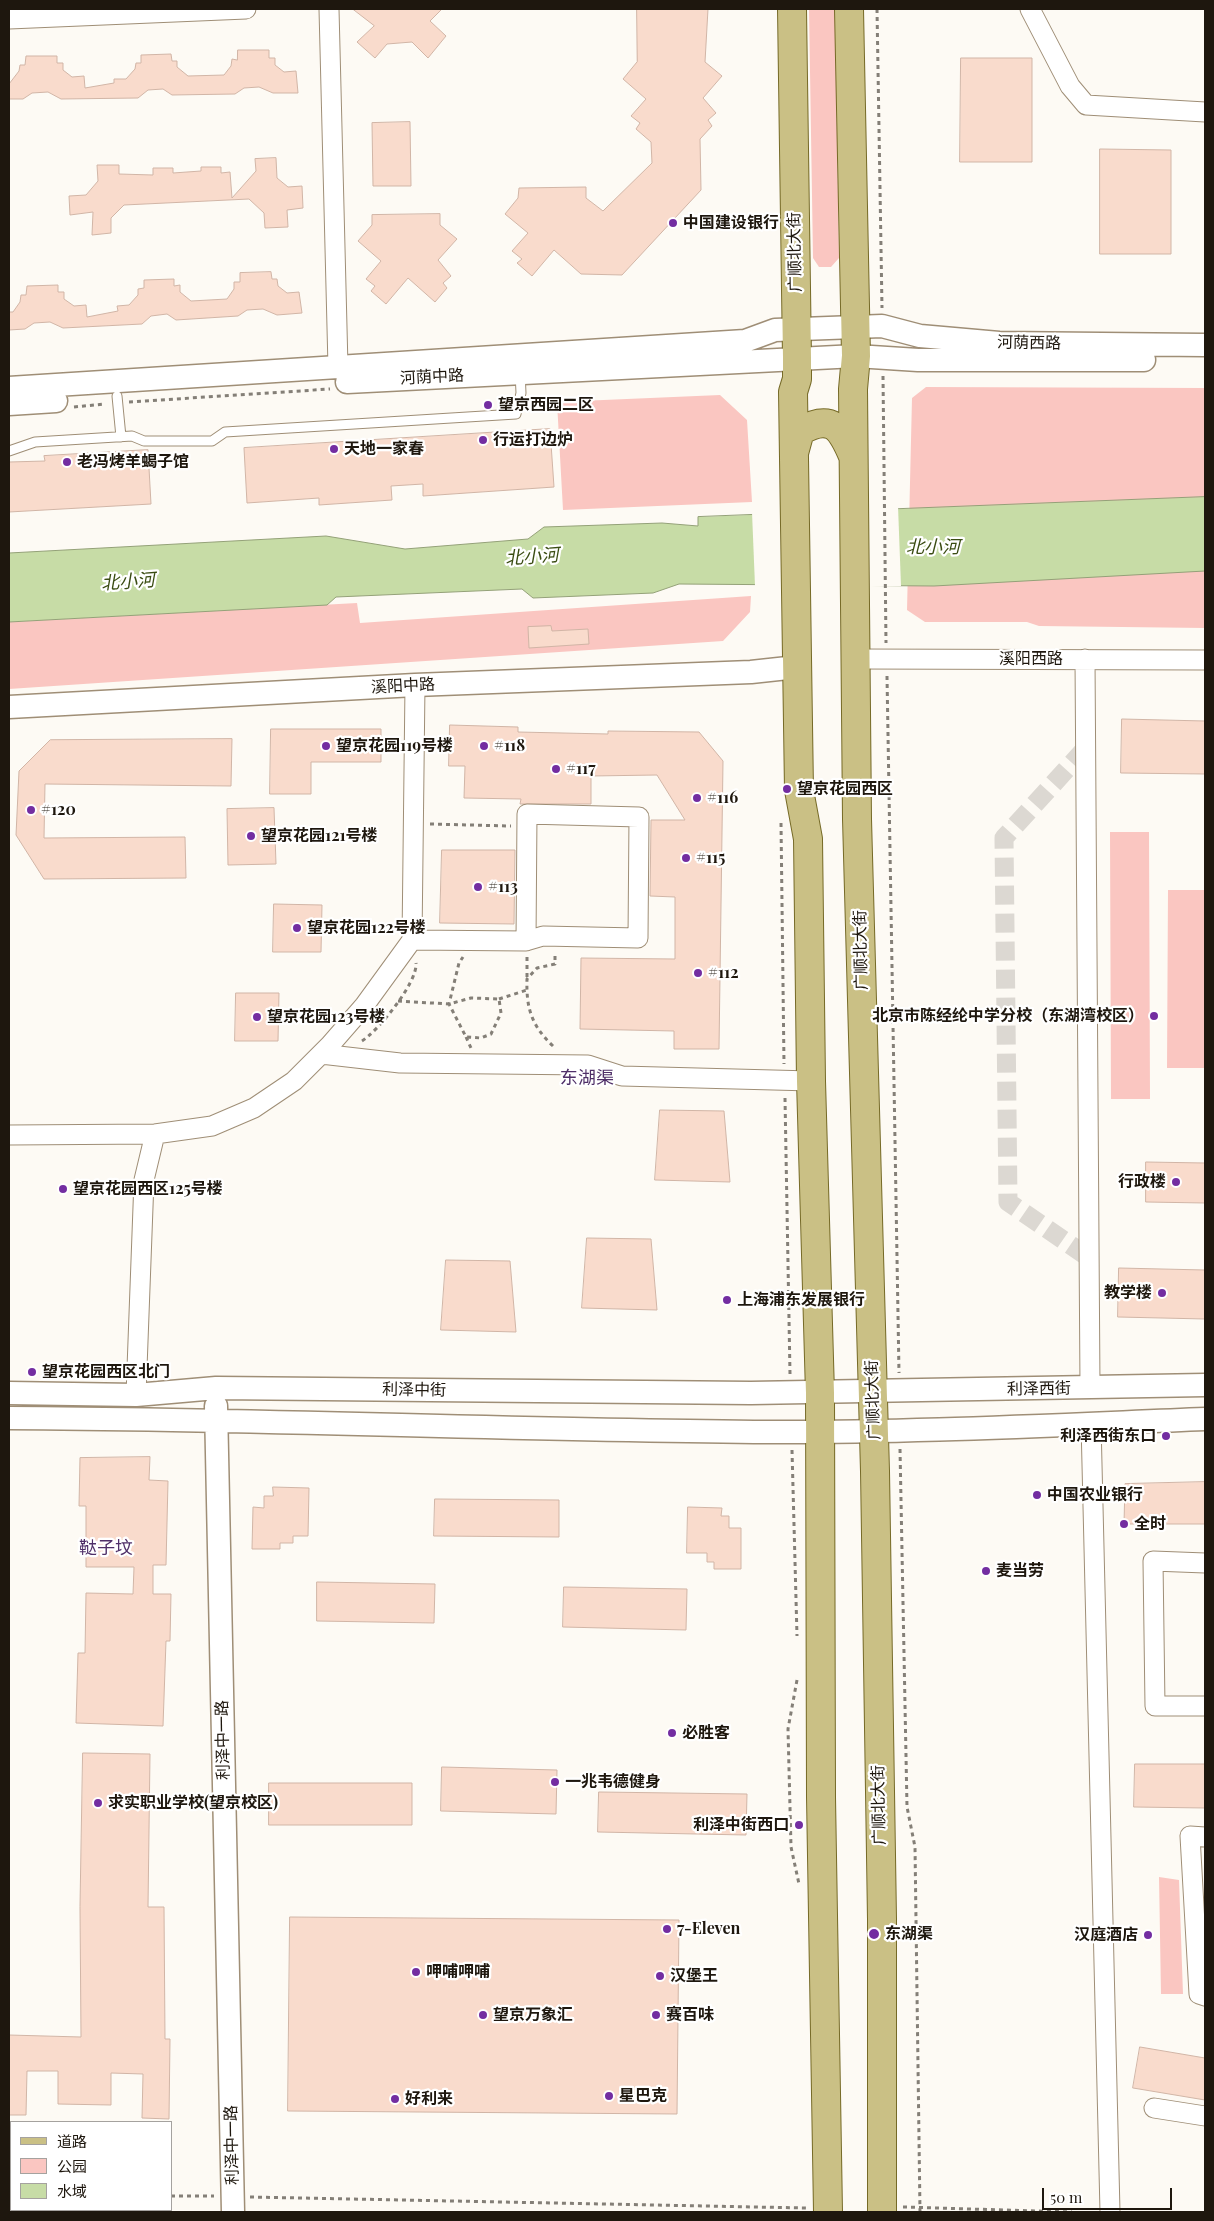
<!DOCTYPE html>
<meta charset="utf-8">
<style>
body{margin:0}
#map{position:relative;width:1214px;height:2221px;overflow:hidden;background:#fdfaf4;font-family:"Playfair Display","Noto Sans SC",serif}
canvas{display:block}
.frame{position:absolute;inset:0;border:10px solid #1e170e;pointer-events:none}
.legend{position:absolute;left:10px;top:2121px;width:162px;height:90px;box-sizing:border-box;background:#fff;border:1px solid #a5a29f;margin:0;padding:6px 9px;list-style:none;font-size:15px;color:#1e170e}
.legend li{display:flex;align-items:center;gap:10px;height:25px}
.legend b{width:25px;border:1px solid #a5a29f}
.scale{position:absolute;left:1042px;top:2188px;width:130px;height:22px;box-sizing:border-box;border:2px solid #1e170e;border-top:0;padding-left:6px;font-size:15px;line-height:18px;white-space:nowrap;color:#1e170e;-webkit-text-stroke:4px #fff;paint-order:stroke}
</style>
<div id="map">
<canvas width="1214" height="2221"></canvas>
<div class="frame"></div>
<ul class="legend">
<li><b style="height:6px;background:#cac085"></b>道路</li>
<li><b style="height:14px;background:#fac6c1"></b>公园</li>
<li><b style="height:14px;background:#c7dca6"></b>水域</li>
</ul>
<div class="scale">50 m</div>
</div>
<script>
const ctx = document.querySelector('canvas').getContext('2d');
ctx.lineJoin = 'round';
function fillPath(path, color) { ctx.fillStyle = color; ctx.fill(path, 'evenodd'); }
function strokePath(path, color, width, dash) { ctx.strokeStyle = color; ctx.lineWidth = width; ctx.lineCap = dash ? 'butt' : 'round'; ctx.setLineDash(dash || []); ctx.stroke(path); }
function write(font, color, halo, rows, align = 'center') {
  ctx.font = font + ' "Playfair Display","Noto Sans SC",serif'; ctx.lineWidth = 4.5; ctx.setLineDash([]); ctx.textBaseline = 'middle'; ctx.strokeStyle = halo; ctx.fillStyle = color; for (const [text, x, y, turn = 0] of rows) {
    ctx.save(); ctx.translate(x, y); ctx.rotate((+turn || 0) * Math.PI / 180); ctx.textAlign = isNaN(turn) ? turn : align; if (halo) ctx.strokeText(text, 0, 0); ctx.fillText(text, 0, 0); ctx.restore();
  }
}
fillPath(new Path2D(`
 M809,9H835L839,258L831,267H819L813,258Z
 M926,387L1205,388V628L1039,626L1027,622H925L907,610L912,398Z
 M720,395L747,420L752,502L563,510L557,402Z
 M751,596L750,612L723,641L9,689V622L357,603L360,623Z
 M1110,832H1149L1150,1099H1111Z
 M1168,890H1205V1068H1167Z
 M1159,1877L1179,1880L1183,1994H1161Z`), '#fac6c1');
const water = new Path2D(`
 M1205,497V571L934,586L679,584L653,593L533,598L522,589L336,597L327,605L9,622V553L326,536L405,549L528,539L544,527L662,523L698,526V517Z`);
fillPath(water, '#c7dca6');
strokePath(water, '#94a178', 1);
fillPath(new Path2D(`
 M898,506L901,586H755L752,512Z`), '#fdfaf4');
const building = new Path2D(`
 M353,9H442L430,21L446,36L428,58L412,42L387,44L375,58L357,42L374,26Z
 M637,9H708L705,62L722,76L703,98L716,113L708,120L712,126L700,139L701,190L622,275L581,274L554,250L532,276L517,263L522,259L512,251L528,233L505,214L518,198L519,188L586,187V198L603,211L652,163L651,142L636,129L640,123L631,116L646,99L623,79L637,62Z
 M238,50H269V58H275V65L284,72L296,71L298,93H273L259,87L244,88L235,94L172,95L163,89L148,90L138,98L61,99L48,92L32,93L23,99H9V84L19,71L20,65H25L26,56H57V63H63V70L72,77L84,76L85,88L114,83V79H126L135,69L136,63H141V55L171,54L172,61H177V67L188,76L224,75L231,66L232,59L237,60Z
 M961,58H1032V162H960Z
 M410,122L411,186H373L372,123Z
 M1100,149L1171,150V254H1100Z
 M276,158L277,178L288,187L302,186L303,208L287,210L288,227L265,228L264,213L249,199L124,205L111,218V233L92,235L93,212L70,215L69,196L86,195L98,181L97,165H119V174L153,175V168H173V173L201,171V167H221V173L230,172L232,198L256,171L255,159Z
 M440,214V225L457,239L438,260L451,276L443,283L447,288L435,302L408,278L386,304L371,291L375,286L366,279L381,261L358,241L372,225V215Z
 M271,272L272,279H277L278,286L287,293L299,292L302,313L277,315L263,309L247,310L238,316L176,320L167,314L151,316L142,324L63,328L50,322L34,323L25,329L9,330V312H13L20,302L21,295H26L27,286L58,285V292H64V299L74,306L86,305L87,317L118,311L117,306L129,305L138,295V289L144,288V280L174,279V286L180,285V292L191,301L227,299L234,289V282H240V273Z
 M550,429L554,487L423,496V484L391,486L392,500L319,505V498L247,503L244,448Z
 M148,450L151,504L9,512V462L45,461L44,456Z
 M551,626L552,631L588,629L589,644L529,648L528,627Z
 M1122,719L1205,721V774L1121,773Z
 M450,725L518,727V732L608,734V731L699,732L723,761L719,1049H674V1031L580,1029L581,958L675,959V897L650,896L651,820H685L657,775L591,776V804H520L521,799L464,798L465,766H449Z
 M271,729H381V762H311V794H270Z
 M232,739L231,786L45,784L44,838L185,837L186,878L44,879L16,835L19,771L50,740Z
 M274,808L276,864L228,865L227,809Z
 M442,850H515L514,924L440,923Z
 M274,904L322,905L321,952H273Z
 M236,993H279L278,1041H235Z
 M660,1110L724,1111L730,1182L655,1180Z
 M1146,1162L1205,1163V1203L1146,1202Z
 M587,1238L651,1239L657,1310L582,1308Z
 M446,1260L510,1261L516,1332L441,1330Z
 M1119,1268L1205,1270V1319L1118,1317Z
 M150,1457L149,1480L168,1481L166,1565H153V1594H171L170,1641H166L163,1726L76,1723L78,1653H85L86,1593L133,1594L134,1567H86V1506H79L80,1458Z
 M1205,1482V1524H1124L1125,1484Z
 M273,1487L309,1488L308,1536H293V1543H280V1549H252L253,1507L264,1508V1496H273Z
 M435,1499L559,1500V1537L434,1536Z
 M688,1507L722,1508L721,1516H729V1528H741V1569H714V1562H707V1553H687Z
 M317,1582L435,1584L434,1623L317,1621Z
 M564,1587L687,1589L686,1630L563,1627Z
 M83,1753L150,1754L148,1907H164L165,2039H170L169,2119L142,2118L143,2074L111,2073V2105L58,2104V2071H27L26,2115H9V2035L81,2037L80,1907Z
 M1135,1764H1205V1808L1134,1807Z
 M442,1767L557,1770L556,1814L441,1811Z
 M269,1783H412V1825H269Z
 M599,1792L747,1794L746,1835L598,1832Z
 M290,1917L679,1920L677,2114L288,2111Z
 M1140,2047L1205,2058V2100L1133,2088Z`);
fillPath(building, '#f9dbcc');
strokePath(building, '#d1b5a6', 1);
strokePath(new Path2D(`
 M1085,749L1004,838L1008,1202L1088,1257`), '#dcd8d2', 19, [19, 9]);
const service = new Path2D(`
 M117,396L121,437
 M9,451L35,442L132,436L144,441H212L225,432L516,414L521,393L520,372`);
const minor = new Path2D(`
 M329,9L338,367
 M1030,9L1070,86L1086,105L1205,112
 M9,19L246,9
 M857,659L1205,660
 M1085,659L1090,1387
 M412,940L526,941L543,936L638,938L639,817L527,814L526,941
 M321,1054L400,1063L588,1065L622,1076L811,1081
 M9,1135L155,1134L212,1126L254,1108L294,1081L330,1045L364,1006L412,940L415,685
 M136,1395L144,1180L155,1134
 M1091,1423L1110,2212
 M1205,1563L1153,1561L1155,1706H1205
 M1205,1837L1190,1836L1199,1994L1205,1996
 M1154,2108L1205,2116`);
const tertiary = new Path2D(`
 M347,382L856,356L918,360H1144
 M9,388L745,341L775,330L882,326L920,336L999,343L1205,345
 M9,404L56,401
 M9,707L415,685L751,672L797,667
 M9,1393L136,1395L216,1388L751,1393L1205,1385
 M216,1406L233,2212
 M9,1418C257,1419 506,1430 754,1432C905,1433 1055,1425 1205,1419`);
const primary = new Path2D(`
 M792,9L797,358V379L793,392L799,790L808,839L811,1081L820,1393L821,1797L828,2212
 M849,9L856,356L853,389L857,819L875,1471L882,1919V2212
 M794,453L800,431C832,413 841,428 853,456`);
strokePath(service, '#9f8e76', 11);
strokePath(minor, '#9f8e76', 21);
strokePath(tertiary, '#9f8e76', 25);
strokePath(primary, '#766a27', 30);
strokePath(new Path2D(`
 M877,9L882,308
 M883,376L886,643
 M129,402L330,389
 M74,407L105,404
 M887,676L899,1373
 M781,823L784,1064
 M430,824L511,826
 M527,957V978
 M499,999L527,990
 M398,1001L449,1004L471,998L499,999L501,1013L491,1034L481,1038L466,1037L449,1004L459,963L463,957
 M466,1037L471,1048
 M362,1041C378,1031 418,982 416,963
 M553,1046C532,1026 526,1009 527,979L537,968L555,964V952
 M785,1098L790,1374
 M900,1449L907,1807L915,1847L920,2212
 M792,1450L797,1636
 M797,1680L788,1729L791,1847L799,1884
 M9,2194H11
 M171,2196H214
 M250,2197L806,2208
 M903,2207L1072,2212`), '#847f77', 3, [4, 4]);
strokePath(service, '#fff', 9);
strokePath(minor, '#fff', 19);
strokePath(tertiary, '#fff', 22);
strokePath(primary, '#cac085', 28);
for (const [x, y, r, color] of [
 [673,223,5,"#732da1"],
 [488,405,5,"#732da1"],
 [483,440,5,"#732da1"],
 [334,449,5,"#732da1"],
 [67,462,5,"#732da1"],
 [326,746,5,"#732da1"],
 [484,746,5,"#732da1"],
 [556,769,5,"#732da1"],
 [787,789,5,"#732da1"],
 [697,798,5,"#732da1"],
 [31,810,5,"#732da1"],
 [251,836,5,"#732da1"],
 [686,858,5,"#732da1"],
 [478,887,5,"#732da1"],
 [297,928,5,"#732da1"],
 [698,973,5,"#732da1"],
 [1154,1016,5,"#732da1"],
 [257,1017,5,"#732da1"],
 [1176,1182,5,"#732da1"],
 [63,1189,5,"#732da1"],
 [1162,1293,5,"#732da1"],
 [727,1300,5,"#732da1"],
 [32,1372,5,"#732da1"],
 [1166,1436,5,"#732da1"],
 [1037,1495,5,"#732da1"],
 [1124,1524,5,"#732da1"],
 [986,1571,5,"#732da1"],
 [672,1733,5,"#732da1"],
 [555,1782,5,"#732da1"],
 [98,1803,5,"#732da1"],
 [799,1825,5,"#732da1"],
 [667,1929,5,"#732da1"],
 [874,1934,6,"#732da1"],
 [1148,1935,5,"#732da1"],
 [416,1972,5,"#732da1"],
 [660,1976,5,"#732da1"],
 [483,2015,5,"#732da1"],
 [656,2015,5,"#732da1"],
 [609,2096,5,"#732da1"],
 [395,2099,5,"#732da1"]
]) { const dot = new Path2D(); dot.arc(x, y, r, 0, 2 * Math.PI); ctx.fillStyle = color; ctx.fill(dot); strokePath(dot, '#fff', 2); }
write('bold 16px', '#1e170e', '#fff', [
 ["中国建设银行",683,223],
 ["望京西园二区",498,405],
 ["行运打边炉",493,440],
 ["天地一家春",344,449],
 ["老冯烤羊蝎子馆",77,462],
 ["望京花园119号楼",336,746],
 ["#118",494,746],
 ["#117",566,769],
 ["望京花园西区",797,789],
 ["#116",707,798],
 ["#120",41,810],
 ["望京花园121号楼",261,836],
 ["#115",696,858],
 ["#113",488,887],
 ["望京花园122号楼",307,928],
 ["#112",708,973],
 ["北京市陈经纶中学分校（东湖湾校区）",1144,1016,"right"],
 ["望京花园123号楼",267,1017],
 ["行政楼",1166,1182,"right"],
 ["望京花园西区125号楼",73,1189],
 ["教学楼",1152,1293,"right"],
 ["上海浦东发展银行",737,1300],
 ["望京花园西区北门",42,1372],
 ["利泽西街东口",1156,1436,"right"],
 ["中国农业银行",1047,1495],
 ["全时",1134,1524],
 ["麦当劳",996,1571],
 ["必胜客",682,1733],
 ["一兆韦德健身",565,1782],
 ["求实职业学校(望京校区)",108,1803],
 ["利泽中街西口",789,1825,"right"],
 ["7-Eleven",677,1929],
 ["东湖渠",885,1934],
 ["汉庭酒店",1138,1935,"right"],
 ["呷哺呷哺",426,1972],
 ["汉堡王",670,1976],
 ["望京万象汇",493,2015],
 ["赛百味",666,2015],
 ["星巴克",619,2096],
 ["好利来",405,2099]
], 'left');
write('16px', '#1e170e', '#fff', [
 ["广顺北大街",795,252,-91],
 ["河荫西路",1029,343,1],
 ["河荫中路",432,377,-3],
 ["溪阳西路",1031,659],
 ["溪阳中路",403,686,-3],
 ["广顺北大街",861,950,-91],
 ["利泽西街",1039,1389,-1],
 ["利泽中街",414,1390,1],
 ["广顺北大街",873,1400,-92],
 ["利泽中一路",223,1740,-91],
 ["广顺北大街",879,1805,-91],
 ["利泽中一路",232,2145,-91]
]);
write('italic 18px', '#3a4c12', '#fff', [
 ["北小河",933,547],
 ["北小河",532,557,-4],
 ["北小河",128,582,-4]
]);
write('18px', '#4f2f68', '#fff', [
 ["东湖渠",587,1078],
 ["鞑子坟",106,1548]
]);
</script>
